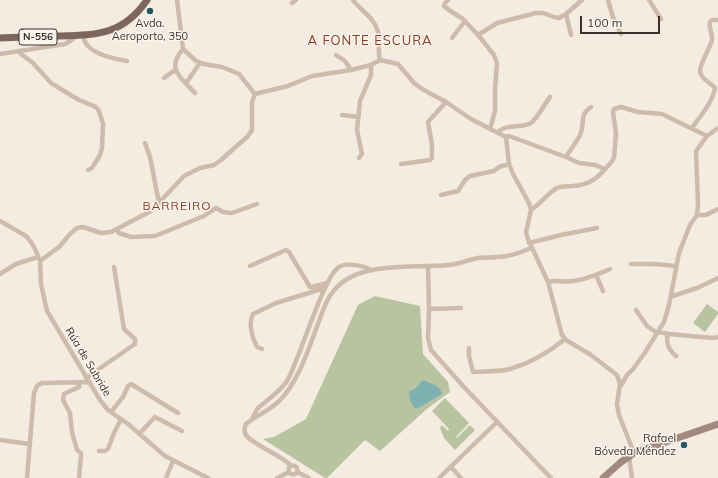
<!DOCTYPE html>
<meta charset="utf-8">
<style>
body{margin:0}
#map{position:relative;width:718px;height:478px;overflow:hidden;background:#f4ebe1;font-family:Mulish,sans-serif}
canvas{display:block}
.scale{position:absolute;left:580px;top:16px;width:80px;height:18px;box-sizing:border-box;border:2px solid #3b302b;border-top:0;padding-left:5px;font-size:12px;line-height:14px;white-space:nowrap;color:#3b302b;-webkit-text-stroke:3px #fbf5ee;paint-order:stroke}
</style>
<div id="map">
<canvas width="718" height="478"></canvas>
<div class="scale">100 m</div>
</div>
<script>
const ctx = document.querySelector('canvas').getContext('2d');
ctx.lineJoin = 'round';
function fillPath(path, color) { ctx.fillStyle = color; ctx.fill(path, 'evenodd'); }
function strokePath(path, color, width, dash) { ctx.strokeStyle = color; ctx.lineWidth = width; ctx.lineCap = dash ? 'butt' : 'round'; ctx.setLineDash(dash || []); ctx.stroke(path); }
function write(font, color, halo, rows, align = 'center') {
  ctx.font = font + ' Mulish,sans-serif'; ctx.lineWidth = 3; ctx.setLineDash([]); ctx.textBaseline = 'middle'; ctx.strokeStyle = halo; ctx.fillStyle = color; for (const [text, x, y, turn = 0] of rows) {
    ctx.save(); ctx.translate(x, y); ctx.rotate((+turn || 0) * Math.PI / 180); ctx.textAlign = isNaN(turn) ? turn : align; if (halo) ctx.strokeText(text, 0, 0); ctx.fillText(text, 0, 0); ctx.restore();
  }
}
fillPath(new Path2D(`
 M375,296L420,306L423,354L448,382L450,392L428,408L380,451L365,440L327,478H325L263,439L274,437L306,419L358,305Z
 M707,304L718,312V314L705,332L693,323Z
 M445,398L469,423L456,437L457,438L470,425L475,430L455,450L444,438L440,428L442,425L448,431L449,429L432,411Z`), '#b8c4a0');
fillPath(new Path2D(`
 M423,380C430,383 440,385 442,394L420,407L415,409L410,400L409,391C415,391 419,384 423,380Z`), '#7fb0b2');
strokePath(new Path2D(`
 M177,0L183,49L196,61L204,64L222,67L239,74L255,94
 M353,0C361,11 375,18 378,32C381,41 377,51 380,60L398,64L414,83L422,89L446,102L471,119L506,137L509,164L513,174L529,203L531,210L526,232L528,239L548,282L562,335L566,340L591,355L617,375L620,384L617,404L619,415L634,453
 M448,0L445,3L444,6L449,10L463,19L478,35
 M608,0L613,17L621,34
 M649,0L661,19
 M292,3L296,0
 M566,14L571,35
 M83,36C86,54 112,58 127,61
 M452,38L465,21
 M183,49C166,69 180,77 195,93
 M19,51L21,54L33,63L51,83L79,100L96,107L99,111L103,124L102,148L100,155L92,168L88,170
 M0,54L65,44L72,40L76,36
 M336,55L345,61L351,70
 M164,78L175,70
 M186,83L200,63
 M255,94L288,86L312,76L351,70L371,65L380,60
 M342,115L358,117
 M692,128C700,116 713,102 715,88C711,83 701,79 700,72C699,65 710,48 712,40C713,33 708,28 710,22L712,20H718
 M490,129L495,111V89L497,63L494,55L478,35L497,23L536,13H543L554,17L559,18L566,14L582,0
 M498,132C507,123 521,129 531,123C537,119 545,103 550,97
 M506,137L509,136L566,157L579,163L595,165L605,169
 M145,143L150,157L159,203
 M566,157C570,150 576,143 580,135C586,122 578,116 591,107
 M359,158L362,154L357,130L360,101L371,75V65
 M401,164L430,160L432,158V145L428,122L446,102
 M441,195L458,191L465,180L470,176L494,171L499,167L509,164
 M531,210C540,204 548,193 557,188C562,186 567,186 573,186C588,185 597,179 606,168C609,164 612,163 614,158L616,133L613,112L614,109L621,107L638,112L662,114L707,136
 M697,215H706L718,209
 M0,221L26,236L31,242L36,251L40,261L41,284L47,311L100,400L108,410L128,424L165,456L208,478
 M117,230L119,233L131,237L155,236L204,216L216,208L223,212L232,213L257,204
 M529,243L561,235L597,228
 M40,261L59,247L70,234L77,228L83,227L101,233L111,232L151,211L184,176L200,168L214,165L221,160L248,136L252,130V102L255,94
 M631,264H655L676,266
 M250,266L286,250L289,252L310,287H312L327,283
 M428,266L429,309L428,338L431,350L463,386L551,478
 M0,274L16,264L38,257
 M596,275L603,291
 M548,282C558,279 564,283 573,281C586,280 598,274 610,269
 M671,295L673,296L697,288L718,278
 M429,309L461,308
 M636,310L647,326L657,333
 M658,332L669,334L713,338L718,337
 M667,334C667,345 668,349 676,356
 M469,348V356L473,372C485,371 498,372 510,369C531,363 549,352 565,339
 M262,349L257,347C252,338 248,323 253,314L276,303L325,288
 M86,378L135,344V339L124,329L114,267
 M620,387L627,375L633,369L644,354L664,322L669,305L679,253L690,225L697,215L698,203L696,151L707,136L718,128
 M111,412L123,397L128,386L131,384L178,413
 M252,419C254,416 255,411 258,408C268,399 279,393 287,381C300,359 323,277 339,267C346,262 365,266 371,270
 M140,433L155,417L182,431
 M0,440L30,444
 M99,451H105L108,449L114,433L121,419
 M629,456L632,478
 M288.5 470a4.5 4.5 0 1 1 9 0a4.5 4.5 0 1 1-9 0Z
 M291,466C282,455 248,443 245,433C244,429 245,426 246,424C256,416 268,411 277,403C302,381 313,332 327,301C348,258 409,269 449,265C459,264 468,260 478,258C484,257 490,258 496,257C508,257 520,253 531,248
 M451,467L461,478
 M297,472L309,478
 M27,478L34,393L37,386L42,383L89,382
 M79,478L81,456V453L77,450L72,432L70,413L63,400L64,394L79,387L80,382
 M166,478L173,461
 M277,478L289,472
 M439,478L497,422`), '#cdbbac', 4.5);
strokePath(new Path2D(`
 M603,478L621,462L634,453L718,424`), '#a18a7d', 7);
strokePath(new Path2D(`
 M0,38C19,37 39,37 58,36C97,35 123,35 147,0`), '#7d675c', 7);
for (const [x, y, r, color] of [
 [150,11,4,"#1f5a5e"],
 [684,445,4,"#1f5a5e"]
]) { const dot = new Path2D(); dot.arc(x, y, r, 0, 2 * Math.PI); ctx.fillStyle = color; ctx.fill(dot); strokePath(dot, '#fbf5ee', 1.5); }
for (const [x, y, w] of [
 [38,37,38]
]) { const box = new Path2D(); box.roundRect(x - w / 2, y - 8, w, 16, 3); ctx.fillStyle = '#fbf5ee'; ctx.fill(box); strokePath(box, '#3b302b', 1); }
write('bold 10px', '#3b302b', null, [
 ["N-556",38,37]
]);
write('11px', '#3b302b', '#fbf5ee', [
 ["Avda.",150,24],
 ["Aeroporto, 350",150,37],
 ["Rafael",676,439,"right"],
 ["Bóveda Méndez",676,452,"right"]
]);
write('11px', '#3b302b', '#fbf5ee', [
 ["Rúa de Subride",88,362,59]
]);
ctx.letterSpacing = '1px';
write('12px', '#8c3b22', '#fbf5ee', [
 ["BARREIRO",177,206]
]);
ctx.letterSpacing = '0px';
ctx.letterSpacing = '1px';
write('13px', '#8c3b22', '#fbf5ee', [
 ["A FONTE ESCURA",370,41]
]);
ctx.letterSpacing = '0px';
</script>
